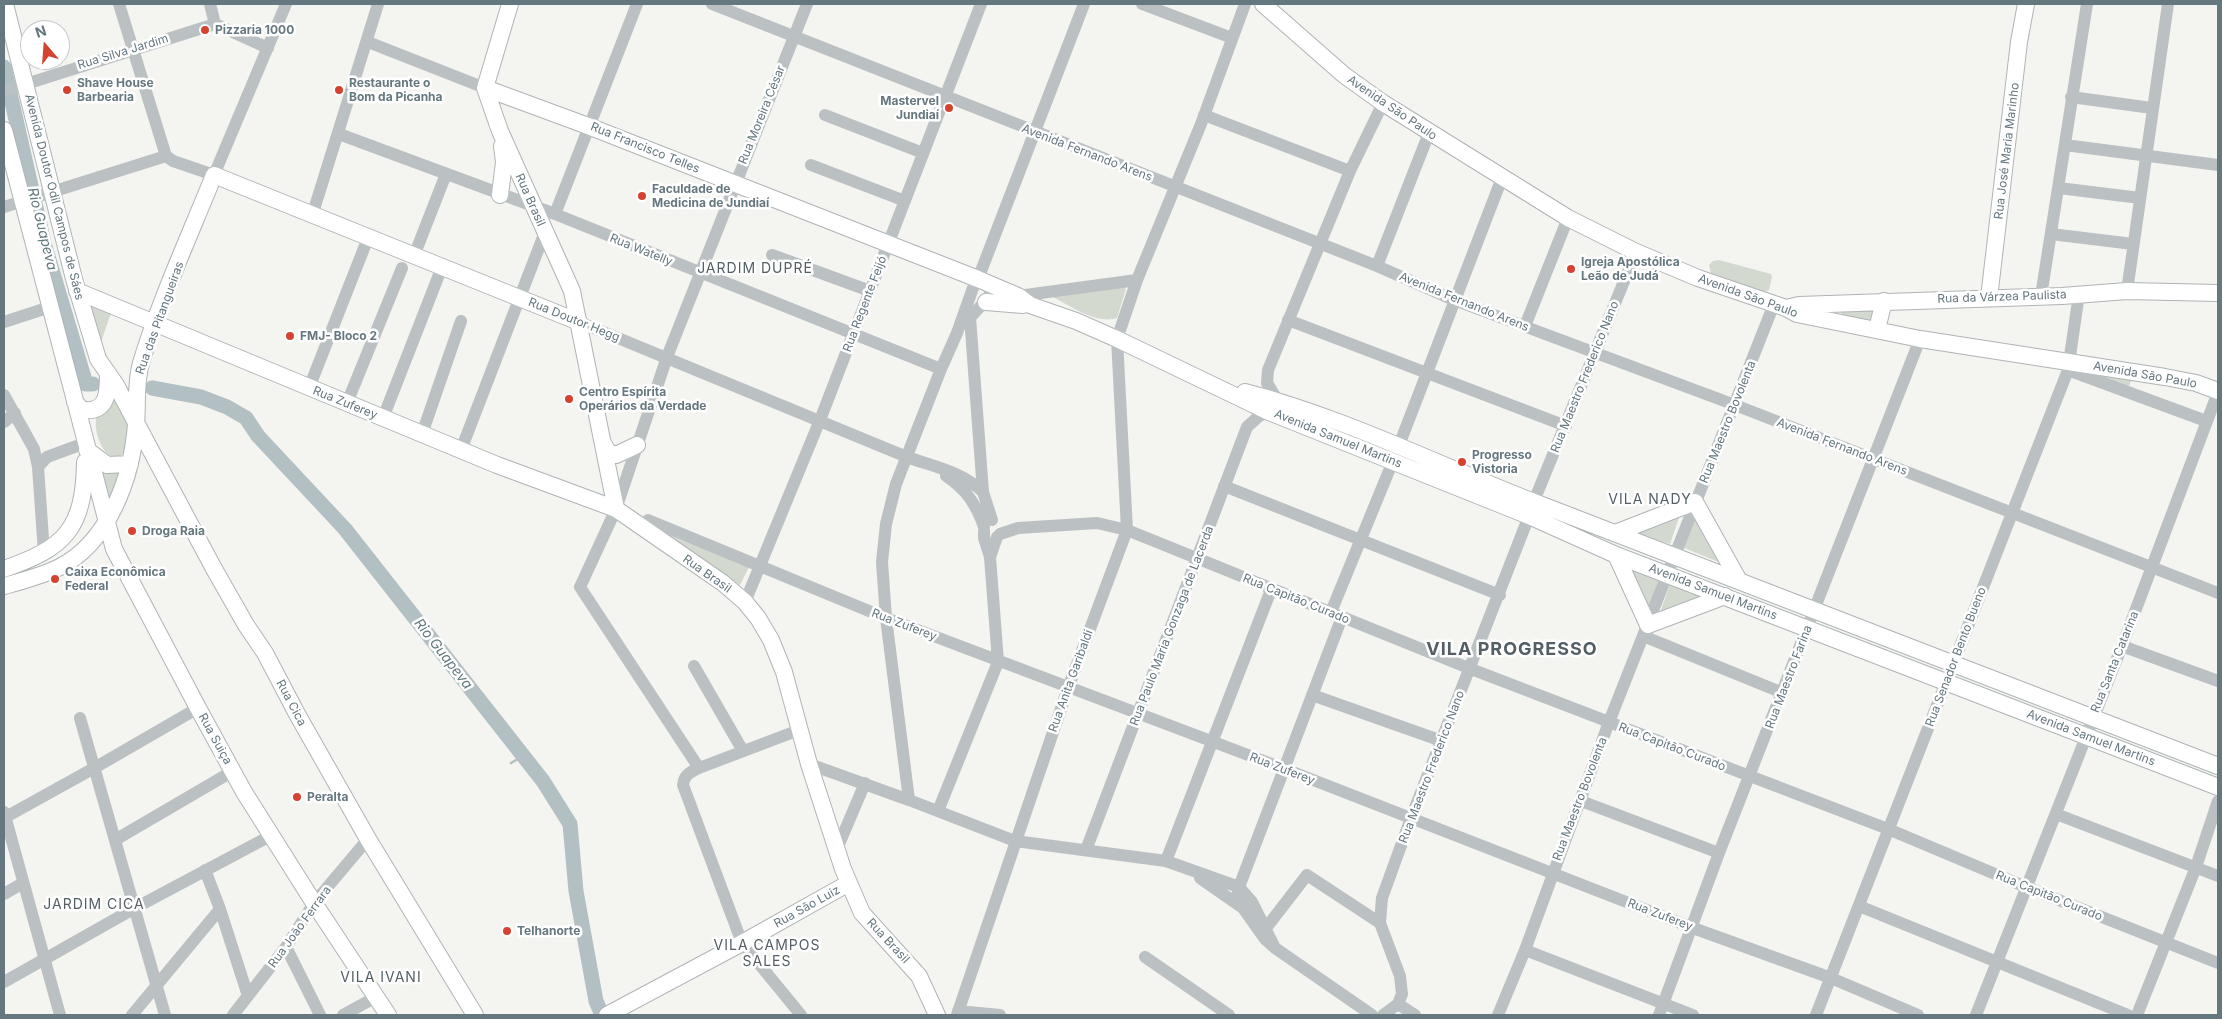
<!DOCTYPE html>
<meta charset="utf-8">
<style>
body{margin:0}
#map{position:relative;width:2222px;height:1019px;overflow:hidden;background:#f4f4f1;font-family:Inter,sans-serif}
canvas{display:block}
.frame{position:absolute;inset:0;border:5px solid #65777f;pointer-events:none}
.north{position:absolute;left:20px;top:20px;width:50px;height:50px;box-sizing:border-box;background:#fff;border:1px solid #c1c9cc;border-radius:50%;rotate:342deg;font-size:14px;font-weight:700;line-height:20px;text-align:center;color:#65777f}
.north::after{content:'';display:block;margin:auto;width:18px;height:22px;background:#d54330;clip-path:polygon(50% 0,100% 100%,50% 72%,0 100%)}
</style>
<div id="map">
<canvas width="2222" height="1019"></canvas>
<div class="frame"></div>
<div class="north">N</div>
</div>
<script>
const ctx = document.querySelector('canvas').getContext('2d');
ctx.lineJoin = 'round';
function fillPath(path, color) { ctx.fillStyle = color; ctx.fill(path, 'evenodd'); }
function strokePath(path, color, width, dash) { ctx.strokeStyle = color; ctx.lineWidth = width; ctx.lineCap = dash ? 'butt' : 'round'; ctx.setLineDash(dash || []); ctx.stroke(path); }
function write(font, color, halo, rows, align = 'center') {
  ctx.font = font + ' Inter,sans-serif'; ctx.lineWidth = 5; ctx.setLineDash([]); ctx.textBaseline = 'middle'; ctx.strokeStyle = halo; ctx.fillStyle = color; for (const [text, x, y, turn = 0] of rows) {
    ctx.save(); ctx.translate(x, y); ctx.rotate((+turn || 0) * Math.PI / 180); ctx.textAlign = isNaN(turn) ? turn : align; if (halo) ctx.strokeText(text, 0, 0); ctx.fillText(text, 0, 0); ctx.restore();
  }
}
fillPath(new Path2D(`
 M1719,260L1771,274L1772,277L1769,290L1764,292L1711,274L1709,265L1713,261Z
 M1123,286L1126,289L1117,318C1096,325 1069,305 1051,296Z
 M88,303L111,313L99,348Z
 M1874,308L1873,322L1842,315L1841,310Z
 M2082,369L2132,377L2128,390Z
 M110,401H114C120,407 129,420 130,428C130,437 127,457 116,457C102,458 92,427 97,416C99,411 106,405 110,401Z
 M97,463L120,472L108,502Z
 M1681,512L1670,544L1631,532Z
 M1697,513L1721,563L1684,548Z
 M670,536L749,567L740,585Z
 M1623,562L1659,578L1647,614Z
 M1670,584L1709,598L1659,616Z`), '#d4d9d0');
strokePath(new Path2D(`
 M511,763L523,756`), '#b3c0c3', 2.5);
strokePath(new Path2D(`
 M4,67L44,243L86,384H93
 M152,388L201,397L227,407L246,418L258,436L345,529L543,781L570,824L576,891L596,1001L602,1015`), '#b3c0c3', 15);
const major = new Path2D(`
 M5,4L74,279L98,359L116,385L213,567L246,625L265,653L297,714L368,839L475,1015
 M510,4L485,88L500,131L572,291L616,509
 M1263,4L1344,75L1383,103L1568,218L1636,252L1698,278L1786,308L1797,314L1920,339L2165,377L2196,383L2218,391
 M485,88L588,126L978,279L1018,296L1030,305L1076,321L1117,339L1269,412L1529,516L1616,555L2218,787
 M4,130L114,549L198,708L244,792L314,903L388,1015
 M500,195L504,162L502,146
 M77,291L497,465L616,509L723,583L745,602L758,618L771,640L784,672L809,764L843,869L862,913L919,976L937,1015
 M1989,298L2019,42L2026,4
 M986,302L1023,305
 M1786,308L1799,305L2062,296L2127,291L2218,293
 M1877,329L1884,301
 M1245,392C1345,418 1438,465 1534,502C1762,589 1990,677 2218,766
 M75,402L82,410C108,413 108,393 108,373
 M603,443L608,452L616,455L637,445
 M87,450L107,465L130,464
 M1618,532L1695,502L1738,579
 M1616,555L1648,625L1725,596
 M4,569C65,548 84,529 85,462
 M4,586C22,581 41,576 58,568C109,543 132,477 136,424C138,404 135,383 141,363C160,300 189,237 214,175L579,322
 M607,1015L742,943L849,883`);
strokePath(major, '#aeb4b6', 18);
strokePath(new Path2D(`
 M119,4L166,156L173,161L214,175L286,4
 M210,4L215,24
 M712,4L1377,266L1454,300L1735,405L2218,593
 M1142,4L1232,38
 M215,24L268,48
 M368,42L485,88
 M4,91L215,24
 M2071,97L2152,108
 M825,115L923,153
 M1204,115L1350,171
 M339,134L555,214L941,369
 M2065,145L2218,165
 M811,165L905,201
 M2059,188L2140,198
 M4,207L166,156
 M555,214L637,4
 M312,216L378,4
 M2051,234L2133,244
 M772,255L870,291
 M414,256L446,174
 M1377,266L1429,133
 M2127,291L2168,4
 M1018,296L1137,280
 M2041,296L2087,4
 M970,317L983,492L992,520
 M1288,320L1566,426
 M4,322L50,307
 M579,322L907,457C934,467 961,471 983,492
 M966,322L989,297L991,286
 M1525,326L1568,218
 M2068,370L2206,421
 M309,388L368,238
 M4,395L34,449L38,467L44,553
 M1278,401L1267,383L1268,370L1350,171L1383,103
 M347,403L402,268
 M383,418L442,267
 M4,422L15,413
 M422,434L461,321
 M461,450L545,232
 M38,467L47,457L85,443
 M946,476C966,489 976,504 984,527
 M1224,486L1500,595
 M1534,501L1636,252
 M648,520L886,618L1285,769L1693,928L1831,978L1918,1015
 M984,531V538L990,557
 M1000,534L1018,528L1097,523L1127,530L1471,669L1888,829L2026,887L2218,963
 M745,602L820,420L981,4
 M1331,612L1393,461L1502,178
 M1643,636L1783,693
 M2122,646L2218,681
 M694,666L743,751
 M1312,695L1442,741
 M80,718L165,1015
 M799,730L699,768C690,772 684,775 683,785L742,943L801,1015
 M809,764L909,800L1015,841L1166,861L1239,887L1252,902L1275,948
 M699,768L580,587L616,509L667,357L807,4
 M909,800L886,618L882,562L886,524L896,484L941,369L957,333L974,285L978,279L1084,4
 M1581,801L1719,853
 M938,811L998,662L990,557L997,537
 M4,812L60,1015
 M2056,814L2218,876
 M4,818L96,767L198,708
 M115,840L233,771
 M837,849L865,783
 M1086,850L1247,427L1259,416L1269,412
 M1166,861L1271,590
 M205,870L220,909L248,996
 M1200,878L1243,908L1265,939L1275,948L1372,1015
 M4,894L23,883
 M1236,902L1239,887L1342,617
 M1859,906L2128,1015
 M1266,928L1307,875L1380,923
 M286,947L320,1015
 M1525,950L1693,1015
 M1145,957L1229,1015
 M4,982L135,908L272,835
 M1398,1004L1415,1015
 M958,1011L1000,1015
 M132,1015L220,909
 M233,1015L286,947L314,903L368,839
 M343,1015L376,997
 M957,1015L1068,688L1127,530L1117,339L1137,280L1201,124L1245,4
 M1383,1015L1398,1004L1402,994L1400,976L1380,923L1382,898L1411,818L1529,516
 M1498,1015L1525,950L1609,722L1774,304
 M1659,1015L1719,853L1920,339
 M1816,1015L2068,370L2079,294
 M1976,1015L2122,646L2218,392
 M2137,1015L2196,867L2218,801`), '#bbc0c2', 12);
strokePath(major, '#fff', 16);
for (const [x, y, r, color] of [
 [205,30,5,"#d54330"],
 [67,90,5,"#d54330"],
 [339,90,5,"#d54330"],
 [949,108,5,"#d54330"],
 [642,196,5,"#d54330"],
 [1571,269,5,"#d54330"],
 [290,336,5,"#d54330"],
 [569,399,5,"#d54330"],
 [1462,462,5,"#d54330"],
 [132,531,5,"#d54330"],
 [55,579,5,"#d54330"],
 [297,797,5,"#d54330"],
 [507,931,5,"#d54330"]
]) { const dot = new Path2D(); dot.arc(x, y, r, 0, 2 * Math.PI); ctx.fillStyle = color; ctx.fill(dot); strokePath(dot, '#fff', 2); }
write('bold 12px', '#65777f', '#fff', [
 ["Pizzaria 1000",215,30],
 ["Shave House",77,83],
 ["Barbearia",77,97],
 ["Restaurante o",349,83],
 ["Bom da Picanha",349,97],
 ["Mastervel",939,101,"right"],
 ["Jundiaí",939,115,"right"],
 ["Faculdade de",652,189],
 ["Medicina de Jundiaí",652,203],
 ["Igreja Apostólica",1581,262],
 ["Leão de Judá",1581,276],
 ["FMJ- Bloco 2",300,336],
 ["Centro Espírita",579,392],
 ["Operários da Verdade",579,406],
 ["Progresso",1472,455],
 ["Vistoria",1472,469],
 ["Droga Raia",142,531],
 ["Caixa Econômica",65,572],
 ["Federal",65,586],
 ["Peralta",307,797],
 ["Telhanorte",517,931]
], 'left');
write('12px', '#65777f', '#fff', [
 ["Rua Silva Jardim",123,52,-17],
 ["Avenida São Paulo",1392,108,34],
 ["Rua Moreira César",762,115,-68],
 ["Rua Francisco Telles",645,148,22],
 ["Rua José Maria Marinho",2007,151,-83],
 ["Avenida Fernando Arens",1087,153,21],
 ["Avenida Doutor Odil Campos de Sáes",54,197,76],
 ["Rua Brasil",530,200,66],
 ["Rua Watelly",641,250,22],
 ["Avenida São Paulo",1748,296,20],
 ["Rua da Várzea Paulista",2002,297,-2],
 ["Avenida Fernando Arens",1464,302,22],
 ["Rua Regente Feijó",865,304,-69],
 ["Rua das Pitangueiras",160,318,-70],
 ["Rua Doutor Hegg",574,320,22],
 ["Avenida São Paulo",2145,375,10],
 ["Rua Maestro Frederico Nano",1585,377,-68],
 ["Rua Zuferey",345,403,22],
 ["Rua Maestro Bovolenta",1728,422,-68],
 ["Avenida Samuel Martins",1338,439,22],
 ["Avenida Fernando Arens",1842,447,21],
 ["Rua Brasil",707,574,35],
 ["Avenida Samuel Martins",1713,592,21],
 ["Rua Capitão Curado",1296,599,22],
 ["Rua Zuferey",904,625,21],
 ["Rua Paulo Maria Gonzaga de Lacerda",1172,626,-69],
 ["Rua Senador Bento Bueno",1956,657,-69],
 ["Rua Santa Catarina",2115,662,-68],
 ["Rua Maestro Farina",1789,677,-69],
 ["Rua Anita Garibaldi",1071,681,-70],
 ["Rua Cica",291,703,62],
 ["Avenida Samuel Martins",2091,738,21],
 ["Rua Suiça",215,739,61],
 ["Rua Capitão Curado",1672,747,21],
 ["Rua Maestro Frederico Nano",1432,767,-69],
 ["Rua Zuferey",1282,769,21],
 ["Rua Maestro Bovolenta",1580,799,-69],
 ["Rua Capitão Curado",2049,896,22],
 ["Rua São Luiz",807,907,-29],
 ["Rua Zuferey",1660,915,21],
 ["Rua João Ferrara",300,927,-54],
 ["Rua Brasil",888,941,47]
]);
write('italic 14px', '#61787d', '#fff', [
 ["Rio Guapeva",42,229,76],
 ["Rio Guapeva",443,654,52]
]);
ctx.letterSpacing = '1px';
write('14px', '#535f65', '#fff', [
 ["JARDIM DUPRÉ",755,269],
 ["VILA NADY",1650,500],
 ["JARDIM CICA",94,905],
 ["VILA CAMPOS",767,946],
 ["SALES",767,962],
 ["VILA IVANI",381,978]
]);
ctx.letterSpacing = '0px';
ctx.letterSpacing = '1px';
write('bold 18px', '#535f65', '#fff', [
 ["VILA PROGRESSO",1512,650]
]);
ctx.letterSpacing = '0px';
</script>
